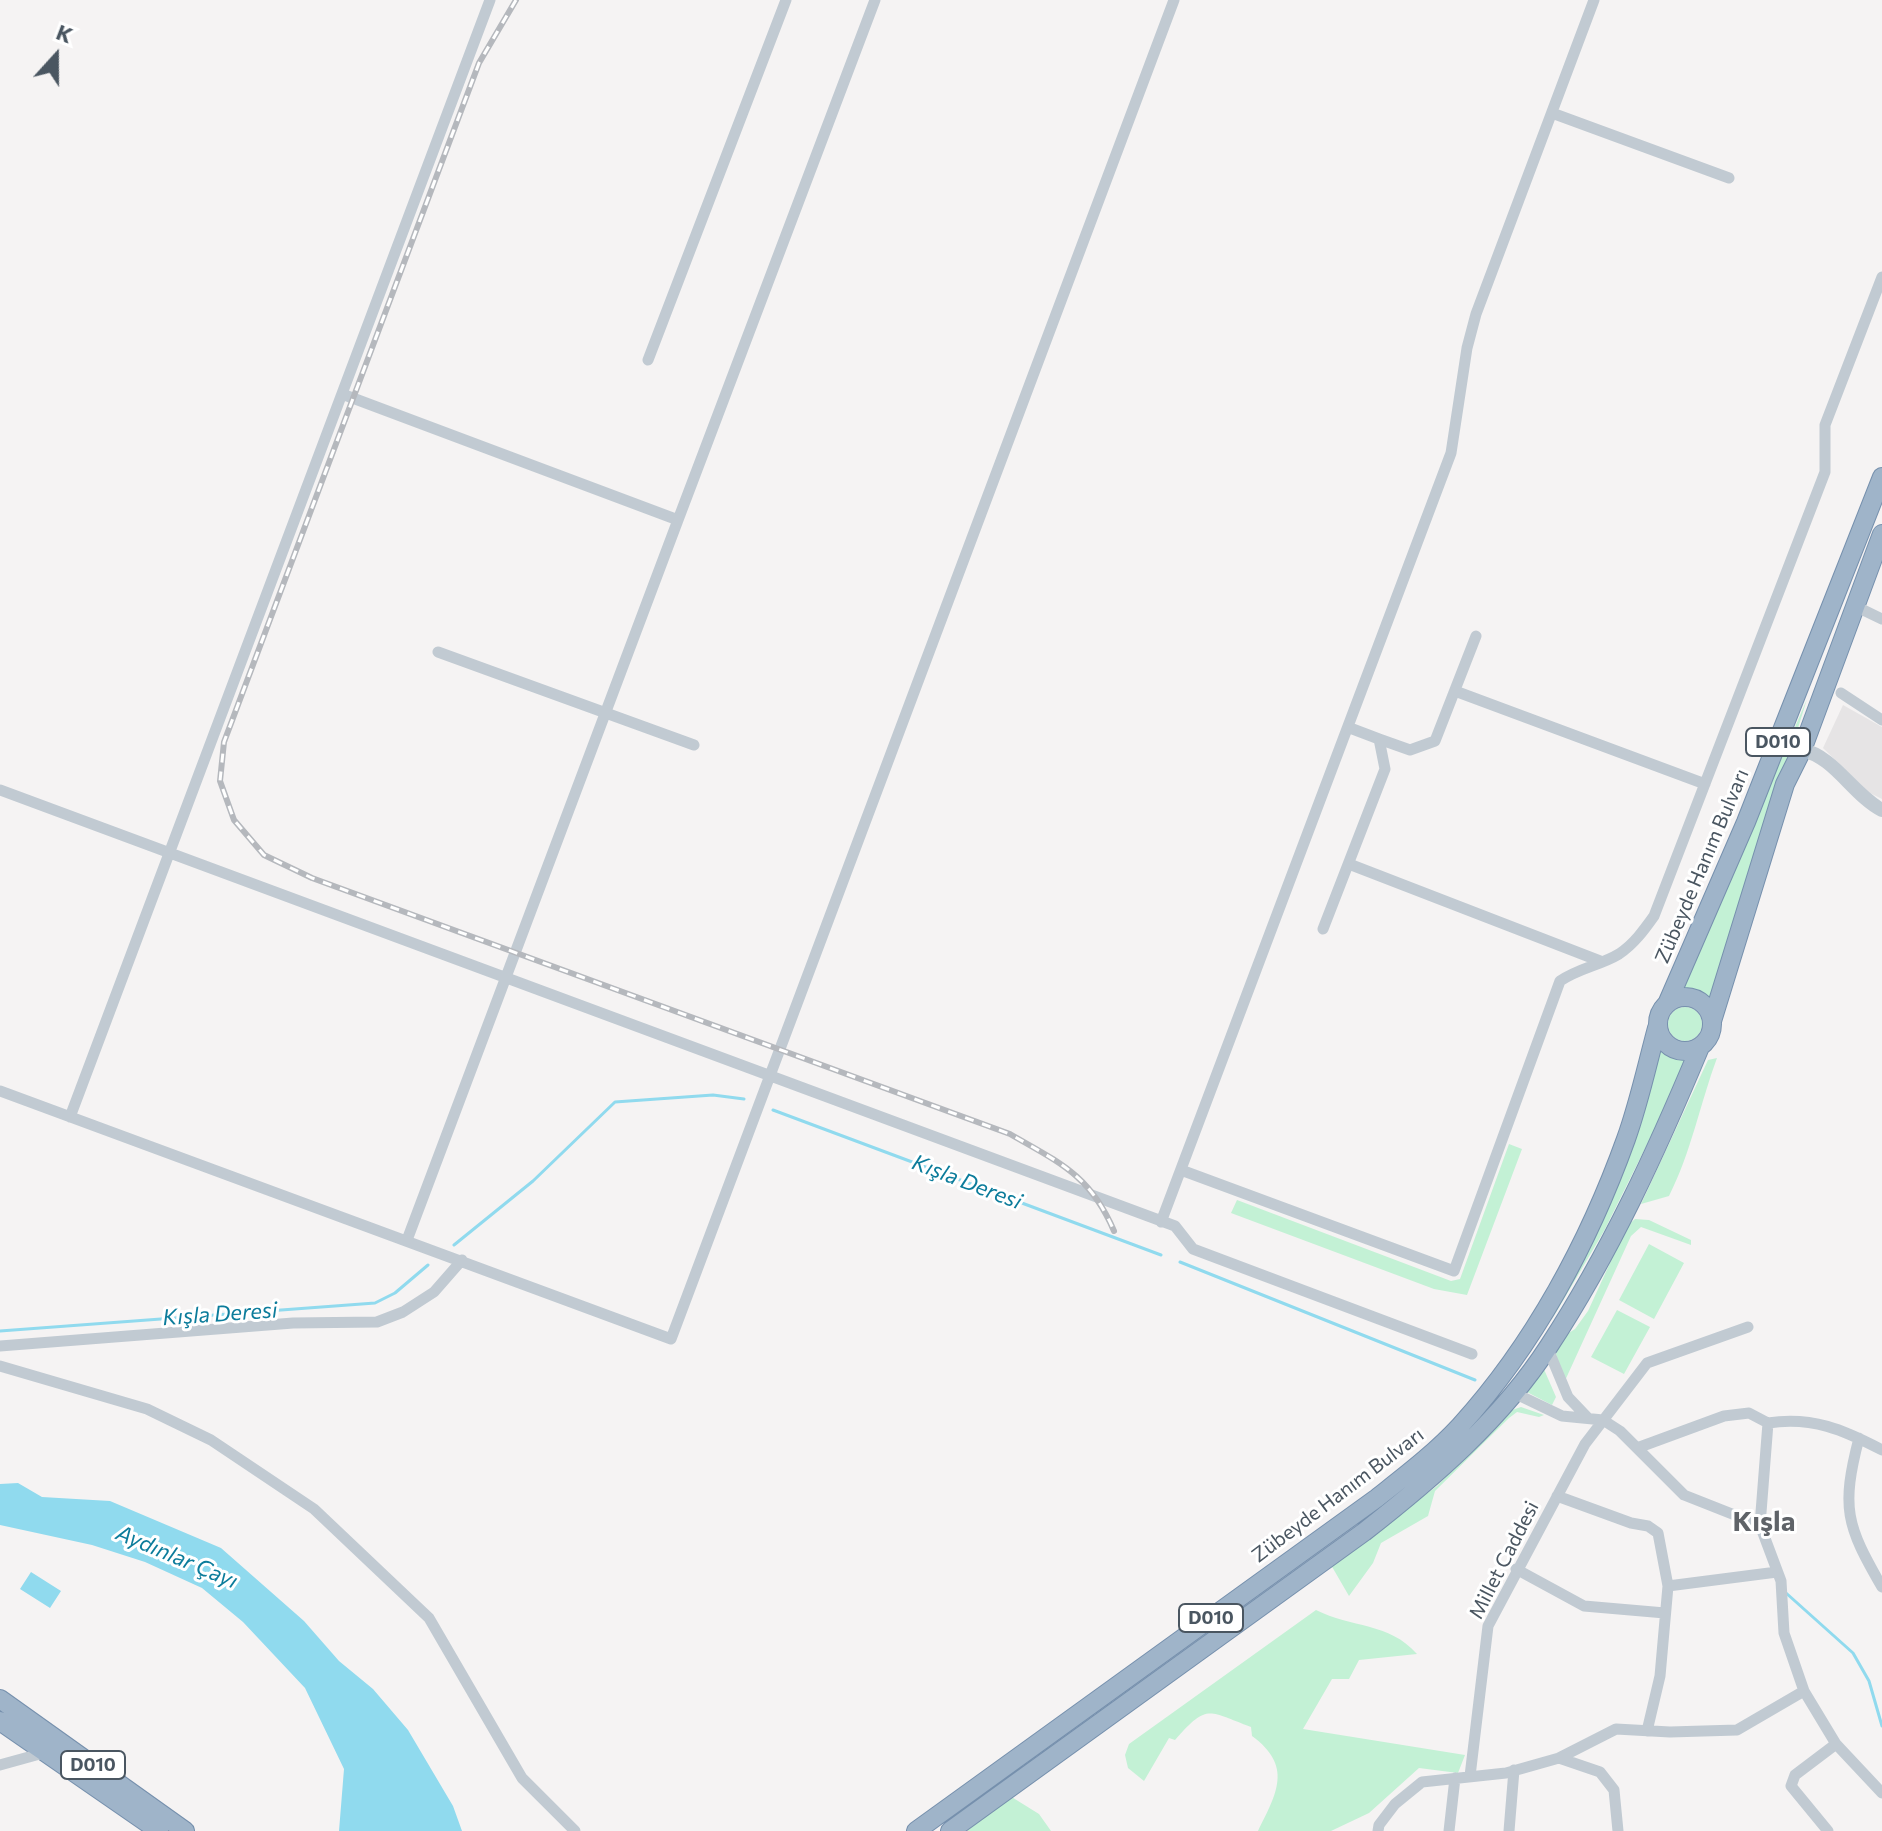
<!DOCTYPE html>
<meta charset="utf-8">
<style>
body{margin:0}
#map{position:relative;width:1882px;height:1831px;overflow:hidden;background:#f5f3f3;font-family:Commissioner,sans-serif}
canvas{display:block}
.north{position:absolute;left:16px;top:16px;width:80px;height:80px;-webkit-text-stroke:6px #fff;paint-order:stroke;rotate:21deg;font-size:22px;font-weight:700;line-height:32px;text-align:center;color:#4a5661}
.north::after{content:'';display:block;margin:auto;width:28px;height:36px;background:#4a5661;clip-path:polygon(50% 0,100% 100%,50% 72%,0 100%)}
</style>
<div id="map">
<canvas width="1882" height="1831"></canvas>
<div class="north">K</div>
</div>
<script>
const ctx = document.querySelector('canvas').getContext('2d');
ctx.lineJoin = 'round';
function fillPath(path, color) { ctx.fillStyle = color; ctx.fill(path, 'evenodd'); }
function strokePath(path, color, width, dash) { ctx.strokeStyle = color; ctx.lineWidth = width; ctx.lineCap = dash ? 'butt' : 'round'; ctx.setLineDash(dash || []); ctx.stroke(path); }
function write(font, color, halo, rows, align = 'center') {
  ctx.font = font + ' Commissioner,sans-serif'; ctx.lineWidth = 6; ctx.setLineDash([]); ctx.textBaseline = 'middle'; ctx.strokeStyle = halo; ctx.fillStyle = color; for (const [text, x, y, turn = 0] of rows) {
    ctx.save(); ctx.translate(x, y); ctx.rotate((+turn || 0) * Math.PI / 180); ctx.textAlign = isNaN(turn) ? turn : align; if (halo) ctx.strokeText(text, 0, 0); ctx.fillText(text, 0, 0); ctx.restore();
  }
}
fillPath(new Path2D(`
 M1843,705L1882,727V799L1868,792L1823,748Z`), '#e6e4e5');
fillPath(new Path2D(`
 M1807,699L1712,1005L1698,995L1681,993Z
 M1668 1024a17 17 0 1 1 34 0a17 17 0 1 1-34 0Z
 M1659,1047L1690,1058L1604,1231L1551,1321L1598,1229Z
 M1717,1058C1700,1104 1691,1153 1669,1196L1641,1204L1708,1060Z
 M1509,1144L1522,1149L1467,1295L1434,1289L1231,1213L1237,1200L1451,1281L1460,1279Z
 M1635,1219L1649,1220L1691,1240V1245L1641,1227L1631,1236L1563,1385L1556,1354L1564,1336L1575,1329L1588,1311L1627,1226Z
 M1649,1244L1684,1263L1654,1319L1619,1300Z
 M1617,1310L1650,1327L1624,1374L1591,1357Z
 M1543,1367L1556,1397L1552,1405L1523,1390Z
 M1521,1407L1544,1415L1539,1417L1517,1412L1509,1418L1435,1491L1428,1516L1381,1543L1373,1563L1349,1596L1331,1565L1437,1486L1509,1411Z
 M1316,1610C1351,1628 1389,1622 1417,1654L1359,1660L1349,1679H1332L1303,1729L1465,1755L1458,1773L1419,1768L1369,1813L1331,1831H1258C1277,1793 1293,1766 1252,1736L1251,1727C1207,1711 1208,1703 1175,1740L1169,1738L1144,1781L1128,1768L1125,1755L1129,1744Z
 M1010,1796L1039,1814L1051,1831H967Z`), '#c3f1d5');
fillPath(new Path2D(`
 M18,1483L42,1497L110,1501L221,1548L304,1621L339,1661L373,1689L408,1730L453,1806L462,1831H339L344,1769L305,1688L243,1622L202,1588L145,1562L92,1545L0,1525V1484Z
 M31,1572L61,1591L50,1608L20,1589Z`), '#90daee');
strokePath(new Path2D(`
 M773,1110L1161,1255
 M454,1245L533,1181L615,1102L713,1095L744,1099
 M1180,1262L1475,1380
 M0,1331L375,1303L395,1293L428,1265
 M1786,1593L1853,1653L1869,1681L1882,1726`), '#90daee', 3);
const trunk = new Path2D(`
 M1658 1024a27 27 0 1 1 54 0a27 27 0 1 1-54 0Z
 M1667,1004L1746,822L1882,477
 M1712,1021L1785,784L1802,750L1882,534
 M0,1699L185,1831
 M0,1721L159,1831
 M916,1831L1377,1498C1406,1475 1435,1453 1460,1426C1534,1345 1589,1242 1626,1139C1639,1103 1647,1065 1657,1028
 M950,1831L1364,1532C1432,1479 1502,1419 1549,1346C1610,1253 1657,1150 1700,1047`);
strokePath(trunk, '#7690ad', 20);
strokePath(new Path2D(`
 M1552,113L1729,178
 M648,360L786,0
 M342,394L678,520L407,1240
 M678,520L875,0
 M1855,606L1882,619
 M438,652L694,745
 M1455,691L1705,784
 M1841,693L1882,720
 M1379,739L1410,750L1435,741L1476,636
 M0,790L1175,1226L1193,1249L1472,1354
 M1349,864L1600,961
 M1323,929L1385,769L1379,739L1350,728
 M0,1091L671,1339L1174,0
 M70,1117L490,0
 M1181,1170L1454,1271L1560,981C1579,968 1601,965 1619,954C1634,944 1644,930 1654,916L1825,472V425L1882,277
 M1161,1222L1451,453L1467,348L1476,314L1594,0
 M0,1346L293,1323L377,1322L403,1312L434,1292L462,1260
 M1548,1349L1568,1397L1588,1418
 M0,1366L147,1409L211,1440L314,1509L429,1618L522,1778L575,1831
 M1512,1392L1562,1416L1603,1420L1620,1431L1684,1495L1760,1525
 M1859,1438C1841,1508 1846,1525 1882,1587
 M1637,1448L1724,1416L1749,1413L1768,1423
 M1557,1496L1631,1523L1648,1526L1658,1533L1668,1586L1660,1676L1647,1731
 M1516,1569L1584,1606L1665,1613
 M1668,1586L1777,1572
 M1804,1691L1784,1633L1781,1581L1760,1525L1768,1423C1812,1416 1844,1430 1882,1450
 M1559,1758L1616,1729L1670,1732L1737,1730L1804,1691L1836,1744L1882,1793
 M0,1765L47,1752
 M1470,1776L1488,1626L1585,1444L1647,1363L1748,1327
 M1378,1831L1379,1825L1395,1804L1422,1782L1506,1773L1559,1758L1600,1772L1614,1790L1618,1831
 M1449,1831L1455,1778
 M1509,1831L1514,1770
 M1828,1831L1791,1786L1795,1775L1836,1744`), '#c1cad2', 11);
strokePath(new Path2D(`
 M1802,750C1834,756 1853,795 1882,810`), '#c1cad2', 14);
strokePath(trunk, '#9fb4c9', 18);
const rail = new Path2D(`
 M516,0L479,63L224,742L220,781L234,820L264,855L312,878L1010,1134C1060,1163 1090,1175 1114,1231`);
strokePath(rail, '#b5b8bd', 6);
strokePath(rail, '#fff', 3, [9]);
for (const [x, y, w] of [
 [1778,742,64],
 [1211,1618,64],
 [93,1765,64]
]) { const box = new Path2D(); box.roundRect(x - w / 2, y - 14, w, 28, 6); ctx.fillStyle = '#fff'; ctx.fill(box); strokePath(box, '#4a5661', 2); }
write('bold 18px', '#4a5661', null, [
 ["D010",1778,742],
 ["D010",1211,1618],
 ["D010",93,1765]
]);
write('20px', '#4a5661', '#fff', [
 ["Zübeyde Hanım Bulvarı",1702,866,-67],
 ["Zübeyde Hanım Bulvarı",1338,1495,-37],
 ["Millet Caddesi",1504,1560,-63]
]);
write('italic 22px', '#0c7c9b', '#fff', [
 ["Kışla Deresi",967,1182,21],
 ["Kışla Deresi",220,1314,-4],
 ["Aydınlar Çayı",177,1557,23]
]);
write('bold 28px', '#5f6368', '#fff', [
 ["Kışla",1764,1522]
]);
</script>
